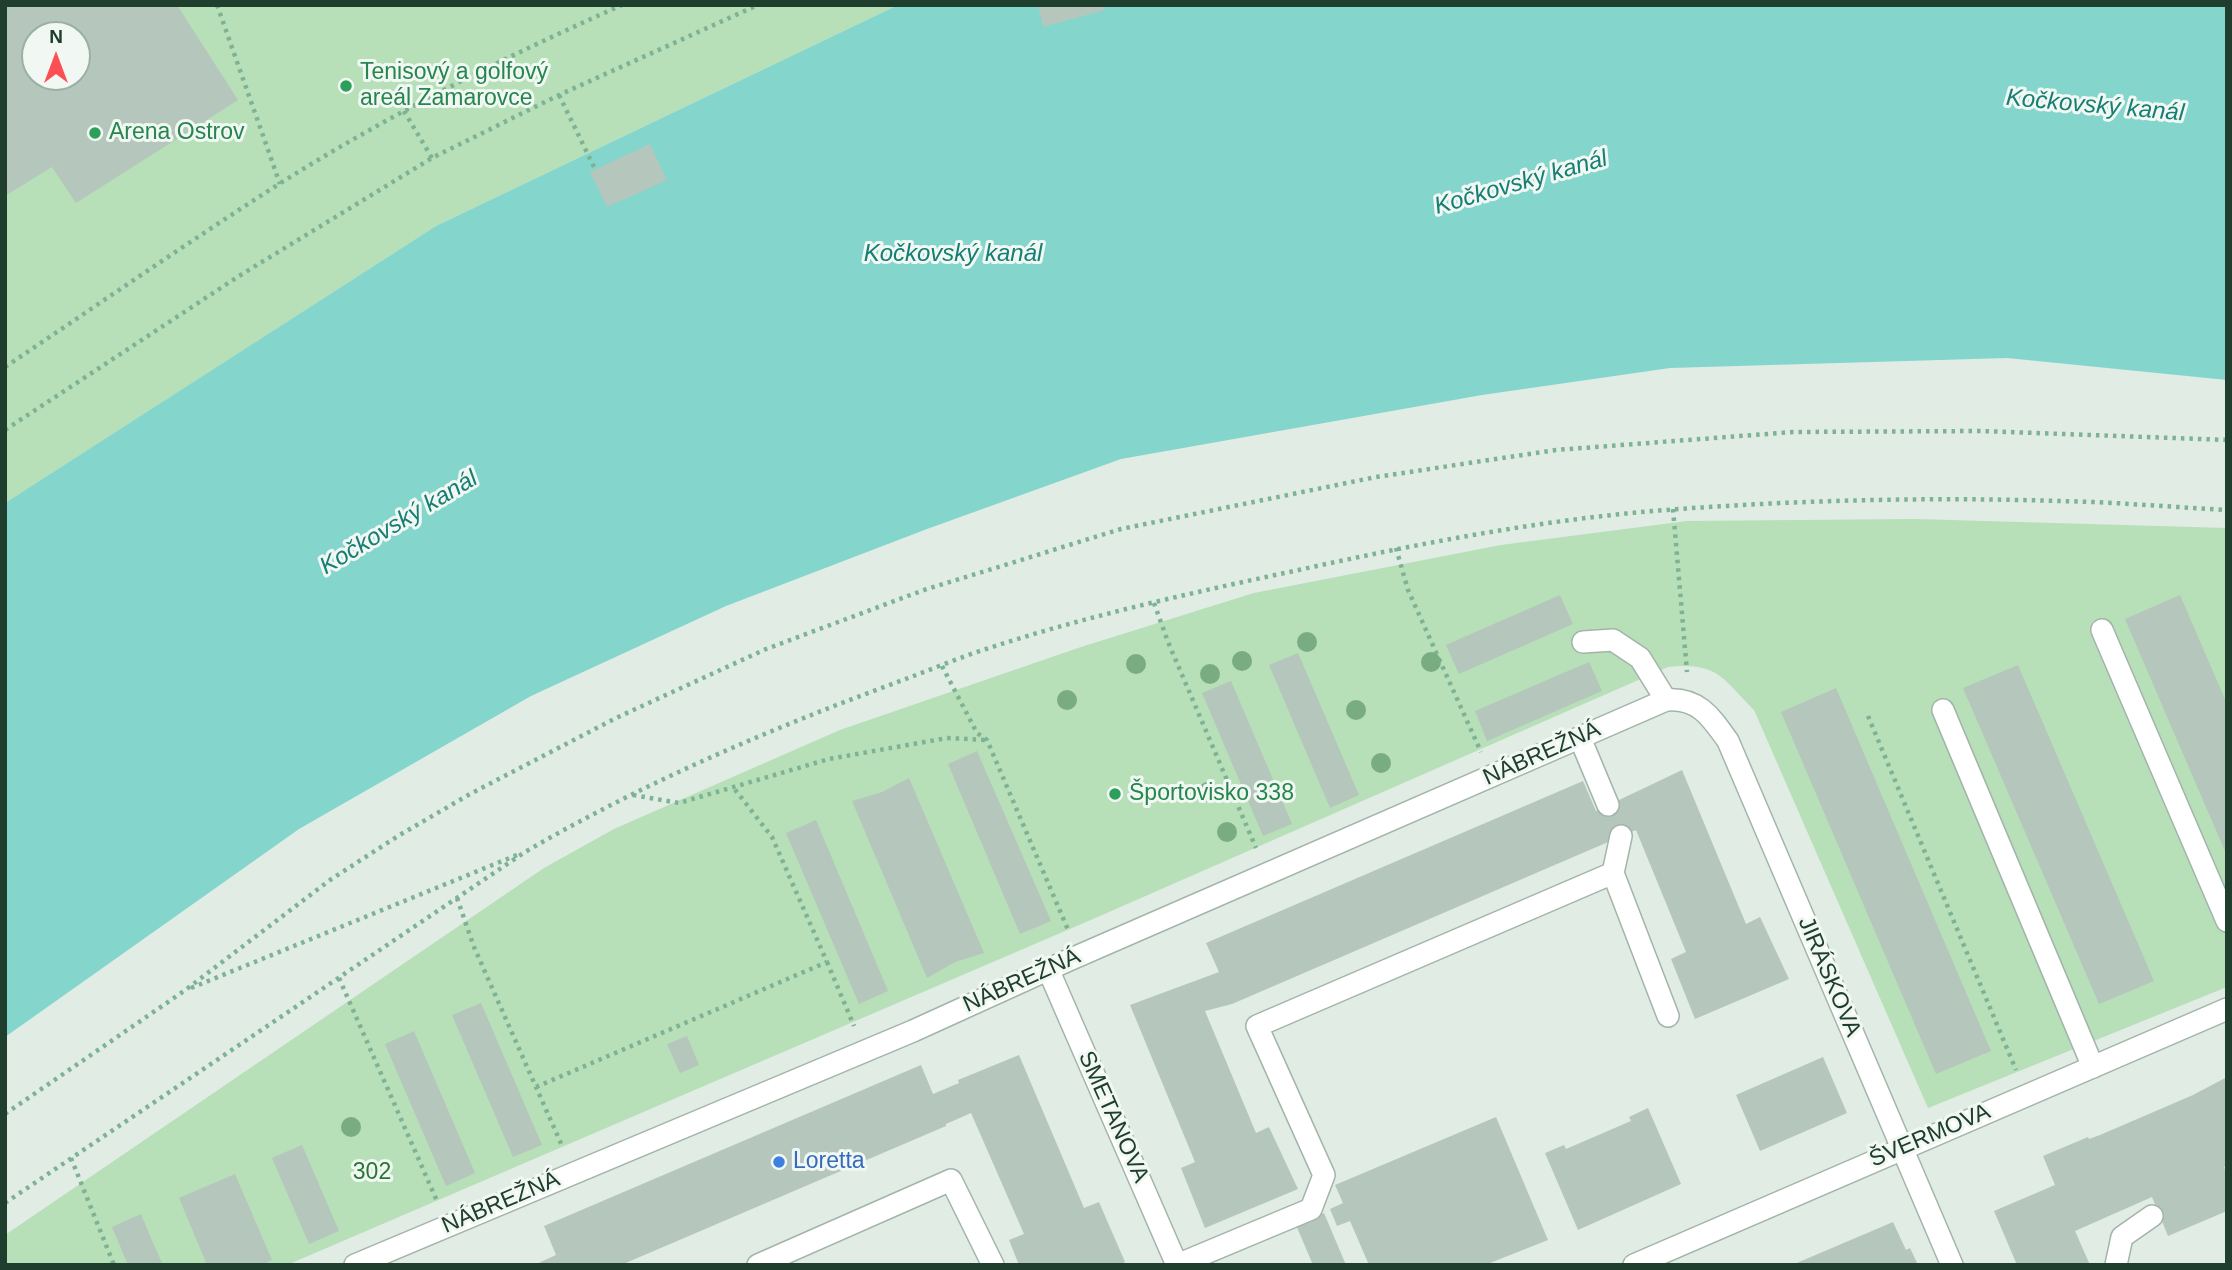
<!DOCTYPE html>
<meta charset="utf-8">
<style>
body{margin:0}
#map{position:relative;width:2232px;height:1270px;overflow:hidden;background:#e0ece4;font-family:Helvetica,sans-serif}
canvas{display:block}
.frame{position:absolute;inset:0;border:7px solid #203e2e;pointer-events:none}
.north{position:absolute;left:21px;top:21px;width:70px;height:70px;box-sizing:border-box;background:#f1f8f3;border:2px solid #9daea4;border-radius:50%;rotate:0deg;font-size:19px;font-weight:700;line-height:28px;text-align:center;color:#203e2e}
.north::after{content:'';display:block;margin:auto;width:24px;height:32px;background:#fb4f53;clip-path:polygon(50% 0,100% 100%,50% 72%,0 100%)}
</style>
<div id="map">
<canvas width="2232" height="1270"></canvas>
<div class="frame"></div>
<div class="north">N</div>
</div>
<script>
const ctx = document.querySelector('canvas').getContext('2d');
ctx.lineJoin = 'round';
function fillPath(path, color) { ctx.fillStyle = color; ctx.fill(path, 'evenodd'); }
function strokePath(path, color, width, dash) { ctx.strokeStyle = color; ctx.lineWidth = width; ctx.lineCap = dash ? 'butt' : 'round'; ctx.setLineDash(dash || []); ctx.stroke(path); }
function write(font, color, halo, rows, align = 'center') {
  ctx.font = font + ' Helvetica,sans-serif'; ctx.lineWidth = 6; ctx.setLineDash([]); ctx.textBaseline = 'middle'; ctx.strokeStyle = halo; ctx.fillStyle = color; for (const [text, x, y, turn = 0] of rows) {
    ctx.save(); ctx.translate(x, y); ctx.rotate((+turn || 0) * Math.PI / 180); ctx.textAlign = isNaN(turn) ? turn : align; if (halo) ctx.strokeText(text, 0, 0); ctx.fillText(text, 0, 0); ctx.restore();
  }
}
fillPath(new Path2D(`
 M5,5H898L436,226L5,503ZM35,35H77V77H35Z
 M1916,519L2227,528V987L1928,1108L1754,710C1722,678 1718,662 1668,667L1093,919L287,1265H5V1235L544,868L614,829L840,730L1081,647L1254,593L1501,545L1687,521Z`), '#b7dfb8');
fillPath(new Path2D(`
 M898,5H2227V380L2007,358L1670,368L1482,395L1121,459L927,529L726,606L531,696L299,829L5,1037V503L436,226Z`), '#84d5cc');
fillPath(new Path2D(`
 M5,5H177L238,100L76,203L52,167L5,196ZM35,35H77V77H35Z
 M1038,5H1103L1105,10L1043,27Z
 M650,144L667,180L607,207L590,172Z
 M1560,595L1573,624L1459,674L1446,645Z
 M2180,595L2227,704V856L2125,619Z
 M1298,653L1359,795L1330,808L1269,665Z
 M1589,662L1602,691L1487,741L1475,711Z
 M2018,665L2154,981L2099,1004L1963,688Z
 M1231,681L1292,824L1263,836L1202,693Z
 M1836,688L1991,1051L1936,1074L1781,712Z
 M977,751L1051,921L1020,934L948,764Z
 M1682,770L1746,924L1760,917L1789,979L1695,1019L1671,959L1686,952L1636,830L1232,1004L1205,1011L1256,1133L1269,1127L1298,1189L1205,1228L1181,1168L1195,1162L1130,1005L1219,972L1206,943L1583,781L1596,811Z
 M909,778L984,953L955,962L927,978L852,801L882,792Z
 M816,820L888,991L859,1004L786,833Z
 M481,1003L542,1145L513,1157L452,1015Z
 M414,1031L475,1173L446,1186L385,1044Z
 M687,1036L699,1065L680,1073L667,1044Z
 M1019,1055L1084,1208L1099,1202L1125,1262L1119,1265H1019L1009,1240L1024,1234L971,1113L946,1124V1126L621,1265H534L556,1255L544,1226L921,1065L933,1094L959,1083L958,1080Z
 M1823,1057L1847,1113L1760,1151L1736,1095Z
 M2227,1077V1166L2224,1167L2227,1174V1211L2168,1236L2152,1197L2075,1231L2090,1265H2017L1994,1211L2055,1185L2043,1156L2088,1137L2089,1139L2100,1135L2193,1095Z
 M1648,1108L1681,1184L1578,1230L1545,1153L1564,1145L1566,1149L1631,1121L1629,1117Z
 M1496,1117L1548,1240L1485,1265H1369L1350,1221L1337,1226L1330,1209L1343,1203L1335,1185Z
 M302,1145L339,1231L309,1244L272,1158Z
 M235,1174L272,1260L262,1265H207L179,1198Z
 M1324,1213L1346,1265H1313L1296,1225Z
 M141,1214L153,1243L163,1265H128L112,1227Z
 M1893,1222L1906,1250L1910,1248L1918,1265H1792Z`), '#b5c7bc');
const service = new Path2D(`
 M2102,630L2227,921
 M1583,642L1613,640L1640,658L1666,700
 M1943,710L2093,1067
 M1580,738L1608,805
 M1613,873L1668,1016
 M758,1265L951,1180L993,1265
 M1177,1265L1311,1209L1324,1175L1257,1026L1613,873L1621,836
 M2116,1265L2122,1237L2152,1216`);
const minor = new Path2D(`
 M1048,969L1177,1265
 M355,1265L913,1031L1069,960L1666,700C1698,697 1711,717 1728,741L1952,1265
 M1634,1265L2227,1009`);
strokePath(service, '#a3b4aa', 24);
strokePath(minor, '#a3b4aa', 24);
strokePath(new Path2D(`
 M217,5L280,184
 M559,95L595,169
 M404,111L432,158
 M5,367C96,306 187,243 279,184C388,115 505,57 622,5
 M5,430L239,276L432,158L559,95L758,5
 M1673,509L1687,672
 M1396,548L1408,590L1481,752
 M1154,603L1168,642L1256,848
 M942,666L977,733L987,740L1069,932
 M1868,716L2016,1070
 M633,795L679,803L829,759L947,738L987,740
 M457,898L474,947L563,1148
 M827,962L854,1026
 M339,978L437,1201
 M191,988L517,855
 M536,1087L827,962L772,837L733,787
 M5,1114L184,991L330,880L398,836L470,794L616,718L766,649L924,590L1121,529L1376,477L1556,450L1793,432L1982,431L2227,440
 M71,1158L114,1265
 M5,1203L525,852C645,782 772,728 903,680C930,670 958,658 986,649C1086,616 1191,593 1294,571C1421,543 1549,518 1679,509C1805,500 1932,497 2059,501C2115,502 2171,507 2227,510`), '#7eb294', 4.5, [3.5, 5]);
strokePath(service, '#fff', 21);
strokePath(minor, '#fff', 21);
ctx.fillStyle = '#7aac82';
for (const [x, y] of [
 [1307,642],
 [1242,661],
 [1431,662],
 [1136,664],
 [1210,674],
 [1067,700],
 [1356,710],
 [1381,763],
 [1208,792],
 [1227,832],
 [351,1127]
]) { ctx.beginPath(); ctx.arc(x, y, 10, 0, 2 * Math.PI); ctx.fill(); }
for (const [x, y, r, color] of [
 [346,86,7,"#2e9e5b"],
 [95,133,7,"#2e9e5b"],
 [1115,794,7,"#2e9e5b"],
 [779,1162,7,"#3f7fe0"]
]) { const dot = new Path2D(); dot.arc(x, y, r, 0, 2 * Math.PI); ctx.fillStyle = color; ctx.fill(dot); strokePath(dot, '#f1f8f3', 2.5); }
write('23px', '#27864d', '#f1f8f3', [
 ["Tenisový a golfový",360,73],
 ["areál Zamarovce",360,99],
 ["Arena Ostrov",109,133],
 ["Športovisko 338",1129,794]
], 'left');
write('23px', '#203e2e', '#f1f8f3', [
 ["NÁBREŽNÁ",1542,754,-24],
 ["JIRÁSKOVA",1829,977,67],
 ["NÁBREŽNÁ",1022,981,-24],
 ["SMETANOVA",1113,1117,66],
 ["ŠVERMOVA",1930,1136,-23],
 ["NÁBREŽNÁ",501,1203,-23]
]);
write('23px', '#366cbe', '#f1f8f3', [
 ["Loretta",793,1162]
], 'left');
write('23px', '#277731', '#f1f8f3', [
 ["302",372,1173]
]);
write('italic 24px', '#167e73', '#f1f8f3', [
 ["Kočkovský kanál",2095,106,5],
 ["Kočkovský kanál",1521,183,-16],
 ["Kočkovský kanál",953,254],
 ["Kočkovský kanál",399,523,-31]
]);
</script>
